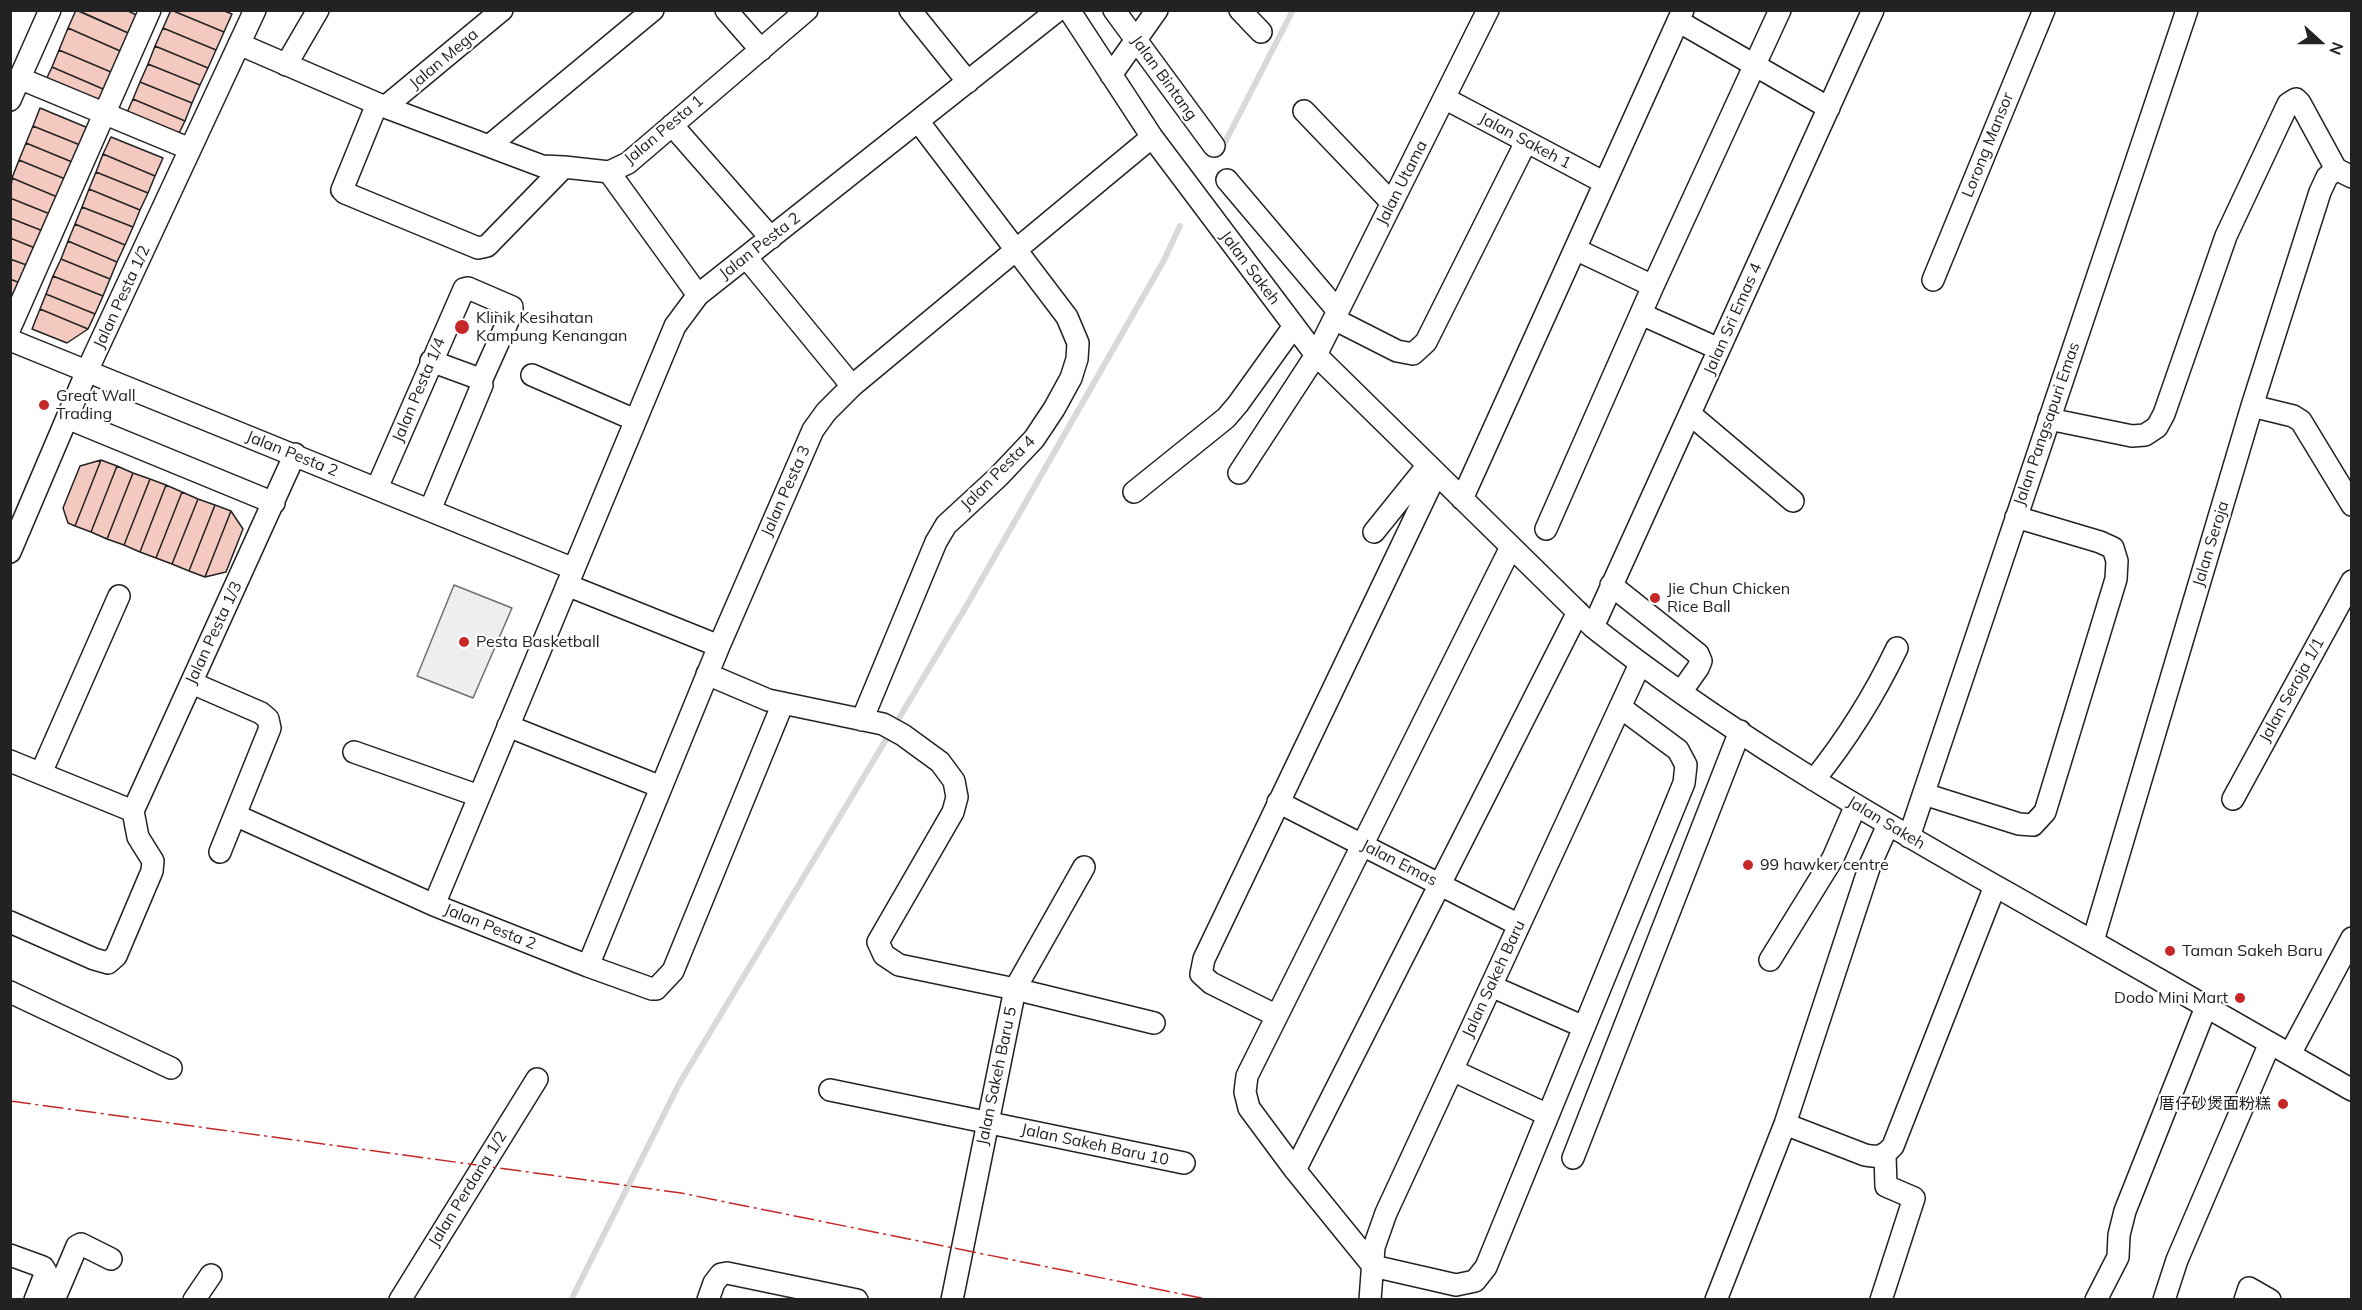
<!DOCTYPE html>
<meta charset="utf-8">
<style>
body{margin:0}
#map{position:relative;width:2362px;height:1310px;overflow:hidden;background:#fff;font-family:Mulish,sans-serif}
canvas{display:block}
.frame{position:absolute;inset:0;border:12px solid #222;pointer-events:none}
.north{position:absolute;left:2290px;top:12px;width:60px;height:60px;-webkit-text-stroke:4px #fff;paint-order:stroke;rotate:111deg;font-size:16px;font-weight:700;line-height:24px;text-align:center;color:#222}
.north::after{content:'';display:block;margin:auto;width:21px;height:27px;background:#222;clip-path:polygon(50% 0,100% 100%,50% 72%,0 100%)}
</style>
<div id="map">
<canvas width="2362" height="1310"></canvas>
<div class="frame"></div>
<div class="north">N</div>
</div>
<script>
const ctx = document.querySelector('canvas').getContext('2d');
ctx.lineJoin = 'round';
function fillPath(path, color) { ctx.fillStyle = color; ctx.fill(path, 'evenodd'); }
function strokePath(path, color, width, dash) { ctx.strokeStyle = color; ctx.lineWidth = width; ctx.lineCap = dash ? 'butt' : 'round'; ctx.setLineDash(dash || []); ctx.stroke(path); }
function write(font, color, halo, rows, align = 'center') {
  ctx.font = font + ' Mulish,"Noto Sans SC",sans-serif'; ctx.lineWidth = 4.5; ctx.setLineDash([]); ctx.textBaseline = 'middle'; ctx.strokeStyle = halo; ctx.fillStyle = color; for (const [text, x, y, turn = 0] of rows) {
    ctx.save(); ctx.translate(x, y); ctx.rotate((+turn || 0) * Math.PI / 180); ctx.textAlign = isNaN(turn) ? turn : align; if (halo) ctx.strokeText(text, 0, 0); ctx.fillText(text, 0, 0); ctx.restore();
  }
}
const green = new Path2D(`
 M454,585L512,608L473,698L417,676Z`);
fillPath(green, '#eee');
strokePath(green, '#6f6f6f', 1.5);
strokePath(new Path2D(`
 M1221,150L1293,10
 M571,1300L679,1084L967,605L1163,262L1180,226`), '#d9d9d9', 6);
const building = new Path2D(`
 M76,10L135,36L127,54L68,28Z
 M77,10H126L143,18L135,36Z
 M171,10H222L232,14L224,32Z
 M171,10L224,32L216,50L163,28Z
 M68,28L127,54L118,75L59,50Z
 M163,28L216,50L208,68L155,46Z
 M155,46L208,68L200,85L148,64Z
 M59,50L118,75L110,92L52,67Z
 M148,64L200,85L192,103L140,82Z
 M52,67L110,92L103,109L44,84Z
 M140,82L192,103L185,121L133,99Z
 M133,99L185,121L176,139L125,117Z
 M40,108L93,130L85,147L33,126Z
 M33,126L85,147L77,164L26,143Z
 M111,137L163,158L155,176L103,154Z
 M26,143L77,164L70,181L19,160Z
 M103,154L155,176L148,193L96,172Z
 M19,160L70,181L62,199L12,178Z
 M96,172L148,193L140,210L89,189Z
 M12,178L62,199L55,216L10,198Z
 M89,189L140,210L133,227L82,207Z
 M10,198L55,216L48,233L10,218Z
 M82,207L133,227L125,245L75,224Z
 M10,218L48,233L40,250L10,238Z
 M75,224L125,245L117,262L68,241Z
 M10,238L40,250L32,267L10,259Z
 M68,241L117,262L110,279L61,259Z
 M10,259L32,267L25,285L10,279Z
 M61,259L110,279L103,296L53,276Z
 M53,276L103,296L95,314L46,294Z
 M10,279L25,285L10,305Z
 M46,294L95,314L88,329L40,309Z
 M40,309L88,329L67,343L32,329Z
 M101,460L117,466L91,532L75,526Z
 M101,460L75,526L68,523L63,508L80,466Z
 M117,466L133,473L107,539L91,532Z
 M133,473L150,479L124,545L107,539Z
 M150,479L166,485L140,552L124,545Z
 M166,485L182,492L156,558L140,552Z
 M182,492L198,499L172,564L156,558Z
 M198,499L215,505L189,571L172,564Z
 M215,505L231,511L205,577L189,571Z
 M231,511L243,529L226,572L205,577Z`);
fillPath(building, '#f3c9c0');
strokePath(building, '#222', 1.5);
const minor = new Path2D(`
 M726,10L761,50
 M910,10L968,82
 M1069,10L1152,137L1316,355L1593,627C1723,730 1868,814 2013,896C2126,960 2239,1025 2352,1090
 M1114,10L1214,146
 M1240,10L1261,32
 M1678,21L1829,108
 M239,44L385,107L542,166L564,167L609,172
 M286,65L318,10
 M1111,75L1157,10
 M19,78L190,149
 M1444,98L1605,183
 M10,100L50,10
 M377,104L342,190L345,193L478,248L487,246L564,167
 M385,107L502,10
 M1304,111L1392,203
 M672,125L771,238
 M489,146L653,10
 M609,172L628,163L807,10
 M609,172L698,295
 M1227,180L1338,311
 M1575,249L1653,286
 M746,257L852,386
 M1933,280L2044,10
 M1641,314L1719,349
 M1334,319L1397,351L1413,354L1426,342L1526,142
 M10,328L150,10
 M10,340L574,569
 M532,375L635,420
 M2252,406L2293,416L2301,421L2352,505
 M1690,414L1793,501
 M67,418L274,503
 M2049,419L2132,436L2145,435L2157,427L2164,414L2226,236L2288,104L2296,99L2300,103L2336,169
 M1239,473L1316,355L1488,10
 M377,488L464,289L468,288L512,307V312L481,381
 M1134,492L1226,418L1238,404L1294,326
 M1462,499L1683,10
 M430,510L482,385L480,379L431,361
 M1546,529L1653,286L1780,10
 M1374,532L1428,465
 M1511,547L1247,1076L1245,1092L1249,1108L1295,1170L1373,1266L1456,1285L1475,1281L1486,1267L1684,783L1686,765L1678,750L1620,707
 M10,552L87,371L255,10
 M567,585L719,646
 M1611,585L1698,654L1701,661L1698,668L1681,692
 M1593,627L1873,10
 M707,674L768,700L883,724L903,735L940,762L954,781L957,797L953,812L878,942L884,955L899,965L1015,989L1154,1023
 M192,683L261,713L268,719L270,728L220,852
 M783,703L673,971L656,989H652L588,966L434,905L675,326L698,295L1058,10
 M862,720L936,542L946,525L998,477L1034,439L1054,409L1071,378L1077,359L1078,343L1067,317L918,121
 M508,726L661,787
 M354,752L479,796
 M10,761L133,811
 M41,773L119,596
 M1814,780C1847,739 1874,696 1897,648
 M1924,794L2019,824L2033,825L2045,812L2116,579L2117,561L2113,548L2100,542L2016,517
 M2233,799L2352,581
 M1278,802L1519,925
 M133,811L295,454
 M235,815L434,905
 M1909,837L2187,10
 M10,922L94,959L108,963L116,956L152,871L153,861L138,837L133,811
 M2093,941L2252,406L2320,192L2327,177L2336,169L2352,177
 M1770,960L1833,858L1856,805
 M588,966L719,646L813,430L826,412L852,386L1152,137
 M1491,986L1584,1027
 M10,992L171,1068
 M1277,1016L1211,983L1201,974L1204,959L1436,474
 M2290,1054L2352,938
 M1452,1070L1548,1115
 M830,1090L1184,1163
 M1785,1124L1865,1155C1879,1158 1884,1156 1893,1146L1995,886
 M1573,1158L1740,731
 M1295,1170L1578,612
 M10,1255L43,1267L46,1272L35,1300
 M54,1300L77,1246L81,1244L111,1259
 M194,1300L211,1275
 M400,1300L537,1079
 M708,1300L714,1283L721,1274L727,1273L857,1300
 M952,1300L1015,989L1084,867
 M1370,1300L1374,1247L1386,1213L1640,664
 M1716,1300L1785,1124L1870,865L1888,825
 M1881,1300L1914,1198L1886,1186L1885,1155
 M2096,1300L2118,1257L2119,1235L2125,1211L2206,1007
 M2164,1300L2177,1260L2270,1043
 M2245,1300L2249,1288L2270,1300`);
strokePath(minor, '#222', 24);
strokePath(minor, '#fff', 21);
strokePath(new Path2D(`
 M10,1101L681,1193L1211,1300`), '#c62828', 1.5, [21, 4.5, 3, 4.5]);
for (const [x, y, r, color] of [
 [462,327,8,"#c62828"],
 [44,405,6,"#c62828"],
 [1655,598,6,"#c62828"],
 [464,642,6,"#c62828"],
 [1748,865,6,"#c62828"],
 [2170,951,6,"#c62828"],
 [2240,998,6,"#c62828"],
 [2283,1104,6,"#c62828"]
]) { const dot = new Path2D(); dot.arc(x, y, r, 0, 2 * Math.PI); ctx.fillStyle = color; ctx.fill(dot); strokePath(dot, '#fff', 2); }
write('16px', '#222', '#fff', [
 ["Jalan Mega",444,59,-40],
 ["Jalan Bintang",1164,78,54],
 ["Jalan Pesta 1",664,130,-40],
 ["Jalan Sakeh 1",1525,141,28],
 ["Lorong Mansor",1988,145,-68],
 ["Jalan Utama",1402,183,-63],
 ["Jalan Pesta 2",760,246,-38],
 ["Jalan Sakeh",1250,268,53],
 ["Jalan Pesta 1/2",122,297,-65],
 ["Jalan Sri Emas 4",1733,319,-66],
 ["Jalan Pesta 1/4",419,390,-67],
 ["Jalan Pangsapuri Emas",2047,424,-71],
 ["Jalan Pesta 2",292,454,22],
 ["Jalan Pesta 4",998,473,-45],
 ["Jalan Pesta 3",786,491,-66],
 ["Jalan Seroja",2211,544,-73],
 ["Jalan Pesta 1/3",214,633,-65],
 ["Jalan Seroja 1/1",2292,690,-61],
 ["Jalan Sakeh",1886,823,31],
 ["Jalan Emas",1399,863,27],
 ["Jalan Pesta 2",490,927,22],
 ["Jalan Sakeh Baru",1494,979,-65],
 ["Jalan Sakeh Baru 5",997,1076,-78],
 ["Jalan Sakeh Baru 10",1095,1145,12],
 ["Jalan Perdana 1/2",468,1189,-58]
]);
write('16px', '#222', '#fff', [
 ["Klinik Kesihatan",476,318],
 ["Kampung Kenangan",476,336],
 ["Great Wall",56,396],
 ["Trading",56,414],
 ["Jie Chun Chicken",1667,589],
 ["Rice Ball",1667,607],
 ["Pesta Basketball",476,642],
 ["99 hawker centre",1760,865],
 ["Taman Sakeh Baru",2182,951],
 ["Dodo Mini Mart",2228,998,"right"],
 ["厝仔砂煲面粉糕",2271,1104,"right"]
], 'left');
</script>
